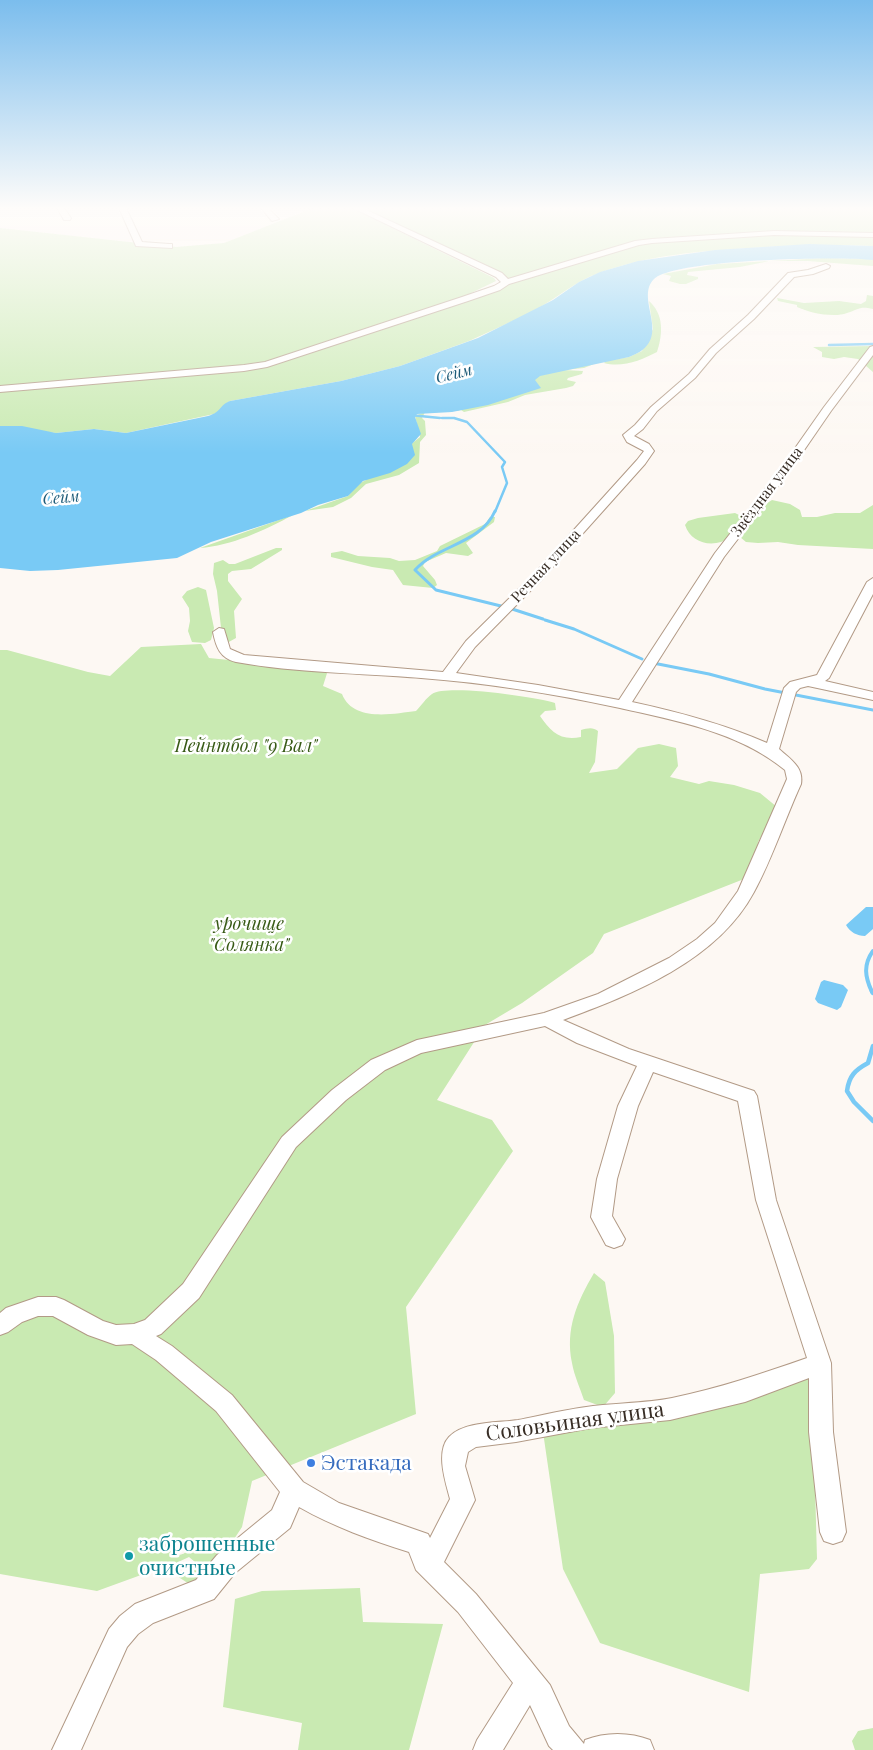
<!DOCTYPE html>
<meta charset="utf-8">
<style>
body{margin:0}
canvas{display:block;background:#fdf8f3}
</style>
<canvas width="873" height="1750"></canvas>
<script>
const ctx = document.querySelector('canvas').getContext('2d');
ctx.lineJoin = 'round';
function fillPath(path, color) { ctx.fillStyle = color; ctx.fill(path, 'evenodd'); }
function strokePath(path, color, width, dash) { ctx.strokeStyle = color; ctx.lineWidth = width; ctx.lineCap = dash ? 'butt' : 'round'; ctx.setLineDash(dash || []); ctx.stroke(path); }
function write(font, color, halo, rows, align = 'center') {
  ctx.font = font + ' "Playfair Display",serif'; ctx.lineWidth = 5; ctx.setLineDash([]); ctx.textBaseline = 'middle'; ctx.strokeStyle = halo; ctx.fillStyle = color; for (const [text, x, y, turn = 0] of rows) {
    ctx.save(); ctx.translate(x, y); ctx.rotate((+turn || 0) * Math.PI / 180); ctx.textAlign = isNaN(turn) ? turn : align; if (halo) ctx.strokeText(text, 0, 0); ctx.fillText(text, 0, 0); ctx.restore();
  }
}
fillPath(new Path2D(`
 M313,208H873V246C832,244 792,245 752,248C700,251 648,255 599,273C576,281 558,297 537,309L548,313L515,320L469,341L400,366L341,381L230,401C223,404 222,411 214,414L126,433L94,429L56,433L0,426V228L176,247L224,243ZM374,219L499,278L501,283L463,297L496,281L494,278Z
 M824,258L871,259L873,260V266L807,261H770L740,267L688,272L687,275L698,277V279L686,284H680L669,281L671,276L663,274L717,264Z
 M867,295L873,296V309C859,306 860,309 847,313C834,318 810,313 797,307V305L778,301L777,298L804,303L839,301L861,304L866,301Z
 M649,301C664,314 663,334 657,352C642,360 622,368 604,363L606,361L629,357L642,351L653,329Z
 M873,346V372L858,359L844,357L834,359L822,357V352L813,347Z
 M594,364L584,368L564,370L583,371L582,374L568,378L567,380L576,382L573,386L566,388L525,395L508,402L464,412L461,410L456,411L433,382Z
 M425,412L422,418L425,421L426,435L420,442L419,463L399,475L366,484L351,498L333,507L305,511L348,496L358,484L366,480L420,437L415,416Z
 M772,500L790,504L800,510L802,517H817L835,513H860L873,505V549L798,545L778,542L758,543L746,542L740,537L761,507Z
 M735,513L743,517C739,523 735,532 730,537C715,549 691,544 685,525L688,521L698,518Z
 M293,515C265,530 231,546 200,548Z
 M490,517H495L494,522L466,543L473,553L468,556L446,553L425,562L423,566L435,580L437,585L433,588L403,585L393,570L372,567L331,557V553L342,551L358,556L390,558L399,561L415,560L437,551L440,546L485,524Z
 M276,548H282V550L251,569L232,571L228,574V581L242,599L234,611L236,638L227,643L222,637L217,591L213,574L214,563L223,560L229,564H235Z
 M198,587L206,590L214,628L211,640L205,643L192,642L188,631L190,621L189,608L182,597L187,591Z
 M201,644L209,658L328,670L323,686L342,694C353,722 392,714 416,711C421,706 426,698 432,694C447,684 535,697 555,703L556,710L545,711L540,716C551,732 560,741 581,737V730C588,728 593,727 598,731L595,762L589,773L617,769L638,748L659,744L676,748L678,766L670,777L699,784L709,781L734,785L760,793L777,807L758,842L756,860L744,879L604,934L593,953L522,1003L485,1025L437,1100L492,1120L513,1151L406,1307L416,1414L252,1481L242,1527L200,1591L163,1567L97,1591L0,1574V650H7L88,672L110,676L141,647ZM178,1539H184L190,1544C187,1555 182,1555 172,1555L171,1543ZM189,1557L195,1562C193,1571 189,1574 180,1576L175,1569L176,1563Z
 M594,1273L605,1282L614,1336L615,1393L603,1407L584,1400C580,1388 574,1375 572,1363C565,1329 577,1302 594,1273Z
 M812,1375L817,1559L809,1569L760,1574L749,1692L600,1643L563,1569L543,1432Z
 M360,1588L363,1622L443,1624L409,1750H298L302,1723L223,1707L235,1599L262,1591Z
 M873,1728V1750H855L852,1741L858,1731Z`), '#c9eab2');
fillPath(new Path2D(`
 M809,244L873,246V260C840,256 674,259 654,279C633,300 677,340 629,357L540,376L535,380L541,388L488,405L452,412L417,414L415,417L421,434L412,444L415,455L407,464L390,473L363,481L348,496L318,505L301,513L211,542L177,558L58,570L30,571L0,568V426H22L56,433L94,429L126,433L208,416C222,412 219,405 230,401L341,381L400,366L478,338L553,300L579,282L600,272L638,261L715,250Z
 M866,907H873V929L865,936C857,936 850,932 846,925Z
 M824,980L843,985L848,990L841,1007L837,1010L818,1003L815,999L821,982Z`), '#79caf5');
strokePath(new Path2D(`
 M829,345L873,344
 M410,415L440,418
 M442,418H454L467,422L505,462L502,467L507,483L495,512`), '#79caf5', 2.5);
strokePath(new Path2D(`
 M495,511C481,544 437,545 415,570L436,590L505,607
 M509,608L543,619
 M545,620L574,629L642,659
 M653,663L709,674L765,689L873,710`), '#79caf5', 3);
strokePath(new Path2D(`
 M872,992C865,977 863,965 873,951`), '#79caf5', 4);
strokePath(new Path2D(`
 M872,991L873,993
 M873,1046L868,1063C855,1070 849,1076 847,1091L854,1102L873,1121`), '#79caf5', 4.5);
const minor = new Path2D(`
 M57,208H64L71,218L70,220H64Z
 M119,208H126L142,242L169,244H172V248L136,246Z
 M261,208H268L279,219L272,221Z
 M353,208H362L502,273L508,279L635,241L652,239L774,231L873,233V237L774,235L652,243L639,245L509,284L500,290L468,301L267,367L244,371L0,392V386L244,365L265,362L462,297L494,286L501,282L496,277Z
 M826,264L830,266L829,268L813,274L794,277L754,319L716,353L695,378L657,411L643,429L634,436L649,444L654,451L645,464L542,579L475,647L456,673L538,685L619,700L715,553L779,471L824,407L870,347L873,346V355L831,411L787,475L724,557L632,702C678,712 724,724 767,743L784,688L790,682L817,675L867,582L873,578V594L829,678L825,681L873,692V700L808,686L800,688L796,692L779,749C790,759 804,767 801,784C785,819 772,859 754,892C717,961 633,994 563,1020L629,1049L754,1091L757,1096L776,1200L831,1363L833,1432L846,1532L842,1541L833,1544L824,1541L820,1532L809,1432V1378L745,1402L670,1420L591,1428L516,1442L476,1447L468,1452L465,1466L475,1500L444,1562L476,1594L550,1685L569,1726L584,1744L585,1740C605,1732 630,1732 650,1740L654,1750H553L549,1746L530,1705L503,1750H473L477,1740L513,1683L458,1612L416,1570L409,1552C371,1540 334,1527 299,1507L290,1528L235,1573L214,1599L153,1623L138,1634L127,1647L81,1750H52L109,1629L120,1616L135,1604L196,1580L217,1555L272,1510L280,1492L216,1411L156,1360L132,1344L116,1345L88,1335L53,1316H38L22,1322L8,1332L0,1335V1313L6,1308L38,1297H56L64,1300L103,1321L116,1325L134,1324L145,1320L183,1284L282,1137L332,1090L371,1060L417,1040L544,1013L598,994L669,958L697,939L715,923L738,891L787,779L785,770C739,732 677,721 620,708C555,694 488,683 421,678C360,673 297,673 236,662C220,658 216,647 213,632L219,628L224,629L230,649L244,655L443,672L466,641L534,574L637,460L644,451L627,442L623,435L635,425L651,407L689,374L710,349L748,315L788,273L808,270ZM545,1026L577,1043L637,1066L618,1106L597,1179L591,1217L606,1245L614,1248L622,1245L625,1239L612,1216L617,1179L638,1106L653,1072L738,1101L756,1200L807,1358C761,1374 720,1388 672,1398C646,1403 619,1403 593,1406C568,1409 543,1415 518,1420C498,1423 464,1421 449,1437C435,1452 446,1483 450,1499L430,1538L428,1534L339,1503L303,1482L232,1395L172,1346L156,1336L161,1334L199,1298L296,1147L346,1100L385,1070L421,1053Z`);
strokePath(minor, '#b29a86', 2);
fillPath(minor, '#fff');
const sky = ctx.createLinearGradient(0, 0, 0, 453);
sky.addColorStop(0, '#7bbded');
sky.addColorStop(0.46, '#fefcfa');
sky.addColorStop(1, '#fefcfa00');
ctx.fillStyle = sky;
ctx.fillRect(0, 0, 873, 453);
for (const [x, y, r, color] of [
 [311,1463,5,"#3f7fe0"],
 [129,1556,5,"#0f9aa8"]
]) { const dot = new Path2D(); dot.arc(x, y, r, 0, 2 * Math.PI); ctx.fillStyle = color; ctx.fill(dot); strokePath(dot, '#fff', 2); }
write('15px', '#382e26', '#fff', [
 ["Звёздная улица",767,492,-53],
 ["Речная улица",546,566,-47]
]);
write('italic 16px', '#1e5c79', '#fff', [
 ["Сейм",454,374,-14],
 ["Сейм",61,498,-5]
]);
write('italic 18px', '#375a15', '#fff', [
 ["Пейнтбол \"9 Вал\"",246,746],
 ["урочище",249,924],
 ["\"Солянка\"",249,945]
]);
write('21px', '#382e26', '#fff', [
 ["Соловьиная улица",575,1422,-8]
]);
write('21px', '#366cbe', '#fff', [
 ["Эстакада",321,1463]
], 'left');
write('21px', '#0d838f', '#fff', [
 ["заброшенные",139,1544],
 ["очистные",139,1568]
], 'left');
</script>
